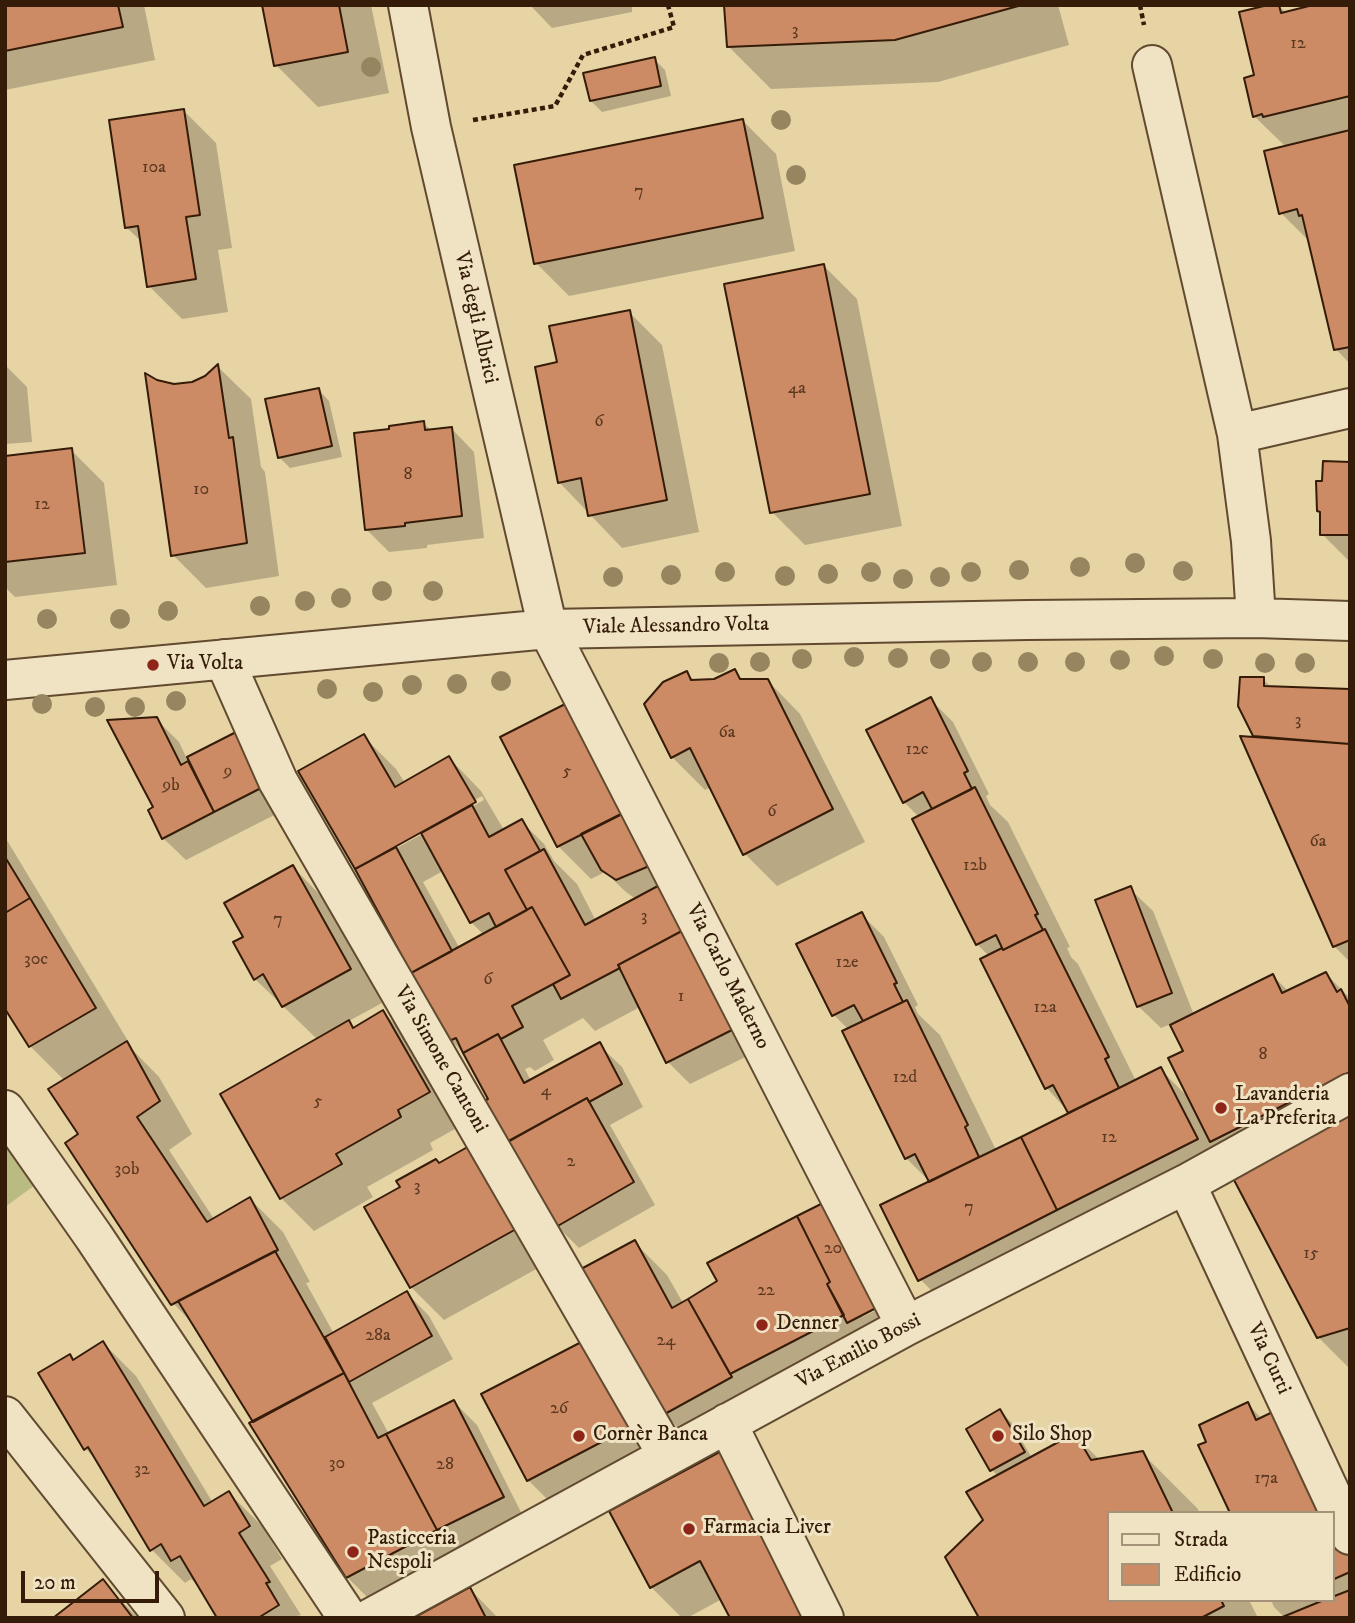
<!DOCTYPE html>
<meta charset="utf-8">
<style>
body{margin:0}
#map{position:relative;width:1355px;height:1623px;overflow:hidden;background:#e6d4a5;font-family:"IM FELL DW Pica",serif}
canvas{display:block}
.frame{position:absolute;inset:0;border:7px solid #351c09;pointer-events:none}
.legend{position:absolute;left:1107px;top:1511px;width:228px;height:91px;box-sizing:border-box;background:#efe3c4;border:2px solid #a59379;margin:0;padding:9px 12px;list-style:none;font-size:21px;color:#351c09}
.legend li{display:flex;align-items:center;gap:14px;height:35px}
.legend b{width:35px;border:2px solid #a59379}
.scale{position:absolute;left:21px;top:1571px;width:138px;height:32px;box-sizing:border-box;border:4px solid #351c09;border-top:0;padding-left:9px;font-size:21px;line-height:24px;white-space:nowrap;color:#351c09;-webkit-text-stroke:5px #efe3c4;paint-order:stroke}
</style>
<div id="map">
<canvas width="1355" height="1623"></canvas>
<div class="frame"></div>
<ul class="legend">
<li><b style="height:9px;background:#efe3c4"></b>Strada</li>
<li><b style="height:19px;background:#cc8b64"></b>Edificio</li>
</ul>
<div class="scale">20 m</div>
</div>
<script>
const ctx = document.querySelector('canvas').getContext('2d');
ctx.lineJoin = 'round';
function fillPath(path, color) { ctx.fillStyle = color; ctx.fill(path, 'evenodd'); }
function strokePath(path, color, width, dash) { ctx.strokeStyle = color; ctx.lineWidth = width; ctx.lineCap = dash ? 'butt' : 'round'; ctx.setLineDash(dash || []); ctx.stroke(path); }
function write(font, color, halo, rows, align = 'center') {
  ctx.font = font + ' "IM FELL DW Pica",serif'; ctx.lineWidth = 6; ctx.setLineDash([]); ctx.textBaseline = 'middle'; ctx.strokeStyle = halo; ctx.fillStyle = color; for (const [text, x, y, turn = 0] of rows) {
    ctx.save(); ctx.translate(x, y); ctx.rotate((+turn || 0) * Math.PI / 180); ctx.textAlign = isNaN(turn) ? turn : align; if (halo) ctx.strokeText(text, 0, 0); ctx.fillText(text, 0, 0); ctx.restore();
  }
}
fillPath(new Path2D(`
 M5,1139L38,1183L5,1207Z`), '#babb83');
fillPath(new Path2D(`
 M5,5H144L155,60L5,90Z
 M264,5H371L389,93L318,107L276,65Z
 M530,5H632V12L552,28Z
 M726,5H1058L1069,45L938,82L771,89L729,47Z
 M1278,5L1286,13L1350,5V364L1336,349L1310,242L1281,213L1286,147L1254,116L1257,77Z
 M654,59L665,70L671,96L602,112L591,101Z
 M183,110L216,143L232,248L218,250L228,312L182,319L149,286L142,242L126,227Z
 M743,121L776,154L795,251L569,296L536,263Z
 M5,258L7,280H5Z
 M824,266L857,299L902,526L805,545L772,512Z
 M629,312L662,345L699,532L622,548L559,482V363Z
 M5,365L27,387L32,442L5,444Z
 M218,367L251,399L261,467L265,472L279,576L206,588L173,555L174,386L192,384L206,378Z
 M318,389L329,401L342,457L290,468L279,457Z
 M423,423L432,431L452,429L474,452L484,538L427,545V548L389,552L367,530L391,431Z
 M71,450L104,483L117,585L15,597L5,587V458Z
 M1350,463V562L1322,534V514L1318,511L1324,483Z
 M735,672L744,681L767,680L800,714L865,842L777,886L745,854L711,787L705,790L672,757L687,673L696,682L714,681Z
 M1263,679L1272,688L1350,690V962L1334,946L1243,738H1256L1240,705Z
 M930,699L953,722L989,794L986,796L990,805L1008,822L1070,947L1067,948L1071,957L1078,964L1136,1081L1160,1069L1189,1098L1185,1052L1171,1024L1161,1028L1138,1006L1130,889L1153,911L1194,1015L1273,976L1289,992L1326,974L1350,998V1369L1318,1337L1245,1175L1217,1147L953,1312L920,1279L931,1183L906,1158L849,1030L834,1015L861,914L884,937L918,1005L915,1007L918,1014L940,1035L996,1150L1070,1114L1047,1088L989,956L977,944L919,817L904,802Z
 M577,700L764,1048L690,1084L668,1062L640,1007L595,1031L583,1018L543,1040L554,1060L535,1071L530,1067L525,1069L531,1081L599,1045L622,1067L643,1107L610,1125L655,1205L579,1248L557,1226L485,1103L490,1100L468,1058L451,1040L356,868L363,736L396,769L405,783L449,758L481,791L504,830L521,821L544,844L554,861L577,884L596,921L637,900L626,892L605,872L591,879L558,846ZM482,796L484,800L364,866V862ZM443,871L471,922L484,935L460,949L423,882Z
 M156,719L179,742L187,759L241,731L290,807L186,860L163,838L155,807Z
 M5,837L128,1041L125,1042L159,1077L192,1134L169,1150L214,1219L250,1199L283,1232L310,1282L306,1283L334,1334L407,1293L429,1316L453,1359L372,1403L389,1434L454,1402L477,1425L525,1520L380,1610L347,1577L195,1326L173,1303L81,1135L65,1081L30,1046L5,1005Z
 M293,867L325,900L382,1003L347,1022L355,1029L383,1012L416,1045L462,1125L430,1143L433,1150L367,1187L373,1197L314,1231L281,1198L318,1040L255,979L245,938Z
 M436,1161L558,1257L444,1320L411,1287L366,1208L402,1188Z
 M827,1203L849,1225L901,1329L873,1343L875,1348L762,1408L763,1410L697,1447L664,1414L584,1270L634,1242L667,1275L683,1303L720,1282L709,1264ZM887,1301L889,1304L862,1317V1313Z
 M590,1339L668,1457L561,1513L528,1480Z
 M103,1343L136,1376L213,1503L229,1493L262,1526L282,1559L270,1566L301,1615L297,1616L298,1618H219L203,1590L191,1579L185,1583L152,1550L99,1463L86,1449L40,1374L74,1361Z
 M1248,1404L1350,1514V1618H1285L1274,1607L1271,1600H1332V1513L1208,1443Z
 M1000,1411L1011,1422L1032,1458L1074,1435L1100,1460L1142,1453L1197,1508L1200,1513H1108V1600H1249L1258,1618H981L985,1520L998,1476L992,1470L969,1429Z
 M727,1450L722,1599L687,1618H682L651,1587Z
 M103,1582L138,1618H56Z
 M470,1589L498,1618H417Z`), '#0003');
const building = new Path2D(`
 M5,5H118L123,27L5,51Z
 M262,5H339L348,52L274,66Z
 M724,5H1022L895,40L727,47Z
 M1268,5H1279L1281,13L1313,5H1350V96L1263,117L1262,114L1253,117L1244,78L1254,75L1239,12Z
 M655,57L661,86L590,101L583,73Z
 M184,109L200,215L186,217L196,279L147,287L138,226L125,228L109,120Z
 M743,119L763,218L534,264L514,165Z
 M1350,130V347L1334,350L1302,215L1299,216L1297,209L1279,214L1264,151Z
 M824,264L870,494L770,513L724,284Z
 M630,310L667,500L588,516L581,478L558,483L535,367L557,362L549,326Z
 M218,364L229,438L233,437L247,543L171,556L145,373L157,380L174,384L192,382L205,376Z
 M319,388L332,446L278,458L265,399Z
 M424,421L425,430L452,427L462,516L405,523V526L365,530L354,433L389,429V426Z
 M72,448L85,553L5,562V456Z
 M1323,461L1350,462V535H1320V512L1317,511L1316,481H1322Z
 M735,669L740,679H768L833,809L743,855L690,748L671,758L644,704L663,682L687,671L691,680L714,679Z
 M1240,677H1264V686L1350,689V744L1253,736L1238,706Z
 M931,697L968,771L964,773L972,789L932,809L923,792L903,803L866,730Z
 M577,698L634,808L557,847L500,737Z
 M157,717L181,765L188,761L214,812L162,839L148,810L153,807L107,720Z
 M242,729L269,784L214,812L187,757Z
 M364,734L395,787L449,756L476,802L355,869L298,771Z
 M1240,736L1350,744V940L1333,947Z
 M975,787L1038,914L1035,915L1043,930L1003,950L996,935L976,945L912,819Z
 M472,805L489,837L522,819L540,851L505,870L527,910L496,927L489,913L470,923L421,833Z
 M625,812L654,864L616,880L601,870L581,834Z
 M396,847L452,951L411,973L355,869Z
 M544,849L585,925L669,880L693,925L618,965L620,968L561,999L553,984L570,975L532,907L527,910L505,870Z
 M5,857L30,898L5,913Z
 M293,865L351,969L282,1007L263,974L254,980L233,942L243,937L224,903Z
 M1131,886L1172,993L1137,1007L1095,900Z
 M30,898L96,1008L29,1047L5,1009V913Z
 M532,907L570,975L512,1006L523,1027L501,1039L498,1034L463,1053L456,1038L449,1041L411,973Z
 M862,912L897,983L894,984L903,1002L863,1021L854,1005L832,1016L796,944Z
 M693,925L742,1025L666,1063L618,965Z
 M1045,929L1109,1057L1105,1059L1119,1088L1068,1113L1053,1085L1045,1089L980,959L1002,948L1003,950Z
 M1326,972L1337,992L1341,989L1350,1007V1072L1210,1142L1168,1058L1183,1051L1170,1025L1273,974L1282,993Z
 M907,1000L968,1125L965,1127L979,1157L929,1182L915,1154L905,1159L842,1031Z
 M383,1010L430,1092L398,1110L401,1117L336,1154L342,1164L280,1199L220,1094L349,1020L353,1028Z
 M498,1034L524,1083L600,1042L622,1084L589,1102L587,1098L505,1143L482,1102L488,1099L463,1053Z
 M127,1041L160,1101L137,1117L207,1222L250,1197L278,1250L171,1305L65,1143L78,1134L48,1089Z
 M1161,1067L1198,1139L1057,1210L1021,1137Z
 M587,1098L634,1182L556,1227L508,1142Z
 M1350,1110V1328L1317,1338L1234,1180Z
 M1021,1137L1057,1210L918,1281L880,1205Z
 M480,1140L527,1223L410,1288L364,1207L400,1187L396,1181L436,1159L439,1163Z
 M827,1201L880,1306L847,1323L827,1284L830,1282L797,1216Z
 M797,1216L830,1282L827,1284L844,1315L730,1374L688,1299L717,1281L707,1263Z
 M635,1240L672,1308L688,1299L732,1377L663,1415L581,1269Z
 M275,1251L344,1373L253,1422L178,1301Z
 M407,1291L432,1336L349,1382L325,1337Z
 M591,1337L636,1424L527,1481L481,1394Z
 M103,1341L204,1506L229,1491L250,1526L239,1533L270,1582L266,1583L279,1605L258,1618H217L180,1556L171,1561L161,1544L150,1551L88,1447L84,1450L38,1373L70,1354L73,1360Z
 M344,1373L378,1438L386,1434L437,1530L346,1578L249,1423Z
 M454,1400L504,1497L437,1530L386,1434Z
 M1248,1402L1256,1420L1283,1407L1350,1548V1572L1332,1580V1513H1230L1198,1445L1206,1442L1199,1425Z
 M1000,1409L1025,1452L990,1471L966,1429Z
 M1075,1433L1091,1460L1143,1451L1173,1513H1108V1600H1221L1224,1606L1201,1618H979L945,1557L983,1520L966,1492Z
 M727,1448L804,1618H730L700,1561L650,1588L609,1511Z
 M103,1579L133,1618H53Z
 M470,1587L486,1618H413Z
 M1350,1590V1618H1280L1324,1600H1332V1597Z`);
fillPath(building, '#cc8b64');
strokePath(building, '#351c09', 2);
const minor = new Path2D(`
 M408,5L431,127L548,629L906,1326
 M1152,65L1237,434
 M1256,618L1251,541L1237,434L1350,408
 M224,659L278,781L668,1456
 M5,680L548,629L1027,620L1256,618L1350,621
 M5,1110L94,1237L348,1618
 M1186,1184L1350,1535
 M5,1416L165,1618
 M727,1423L824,1618
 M371,1618L906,1326L1186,1184L1350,1093`);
strokePath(minor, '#614a30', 42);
strokePath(new Path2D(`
 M1140,5L1144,25
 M473,120L555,106L583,55L674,27L668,5`), '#351c09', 4.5, [5, 3.5]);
strokePath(minor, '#efe3c4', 38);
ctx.fillStyle = '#978560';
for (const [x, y] of [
 [371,67],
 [781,120],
 [796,175],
 [1135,563],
 [1080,567],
 [1019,570],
 [1183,571],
 [725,572],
 [871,572],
 [971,572],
 [828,574],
 [671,575],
 [785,576],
 [613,577],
 [940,577],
 [903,579],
 [382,591],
 [433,591],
 [341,598],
 [305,601],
 [260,606],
 [168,611],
 [47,619],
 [120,619],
 [1164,656],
 [854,657],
 [898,658],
 [802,659],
 [940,659],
 [1213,659],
 [1120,660],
 [760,662],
 [982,662],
 [1028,662],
 [1075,662],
 [719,663],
 [1265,663],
 [1305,663],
 [501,681],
 [457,684],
 [412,685],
 [327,689],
 [373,692],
 [176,701],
 [42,704],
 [95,707],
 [135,707]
]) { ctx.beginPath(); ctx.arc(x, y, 10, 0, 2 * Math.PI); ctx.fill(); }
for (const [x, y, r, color] of [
 [153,665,7,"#8f2418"],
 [1221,1108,7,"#8f2418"],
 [762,1325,7,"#8f2418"],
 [579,1436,7,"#8f2418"],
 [998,1436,7,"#8f2418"],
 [689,1529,7,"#8f2418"],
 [353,1552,7,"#8f2418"]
]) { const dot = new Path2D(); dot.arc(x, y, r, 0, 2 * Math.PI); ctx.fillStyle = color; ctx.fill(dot); strokePath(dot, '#efe3c4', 2.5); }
write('18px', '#5b3820', null, [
 ["3",795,31],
 ["12",1298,44],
 ["10a",154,168],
 ["7",639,192],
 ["4a",797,389],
 ["6",599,422],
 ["8",408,475],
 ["10",201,490],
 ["12",42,505],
 ["3",1298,721],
 ["6a",727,733],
 ["12c",917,750],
 ["9",228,772],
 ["5",567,772],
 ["9b",171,786],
 ["6",772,812],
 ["6a",1318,842],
 ["12b",975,866],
 ["3",644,917],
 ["7",278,920],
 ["30c",36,960],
 ["12e",847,963],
 ["6",488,980],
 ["1",681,997],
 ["12a",1045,1008],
 ["8",1263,1055],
 ["12d",905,1078],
 ["4",546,1091],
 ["5",318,1102],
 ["12",1109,1138],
 ["2",571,1162],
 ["30b",127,1170],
 ["3",417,1187],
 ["7",969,1208],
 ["20",833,1249],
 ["15",1311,1254],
 ["22",766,1291],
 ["28a",378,1336],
 ["24",666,1341],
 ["26",559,1409],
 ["30",337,1464],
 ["28",445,1465],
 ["32",142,1470],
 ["17a",1266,1479]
]);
write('21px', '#351c09', '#efe3c4', [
 ["Via degli Albrici",475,318,77],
 ["Viale Alessandro Volta",676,627,-1],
 ["Via Carlo Maderno",727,977,63],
 ["Via Simone Cantoni",440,1060,60],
 ["Via Emilio Bossi",859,1352,-28],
 ["Via Curti",1268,1359,65]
]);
write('21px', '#351c09', '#efe3c4', [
 ["Via Volta",167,665],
 ["Lavanderia",1235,1096],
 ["La Preferita",1235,1120],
 ["Denner",776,1325],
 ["Cornèr Banca",593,1436],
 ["Silo Shop",1012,1436],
 ["Farmacia Liver",703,1529],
 ["Pasticceria",367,1540],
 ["Nespoli",367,1564]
], 'left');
</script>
